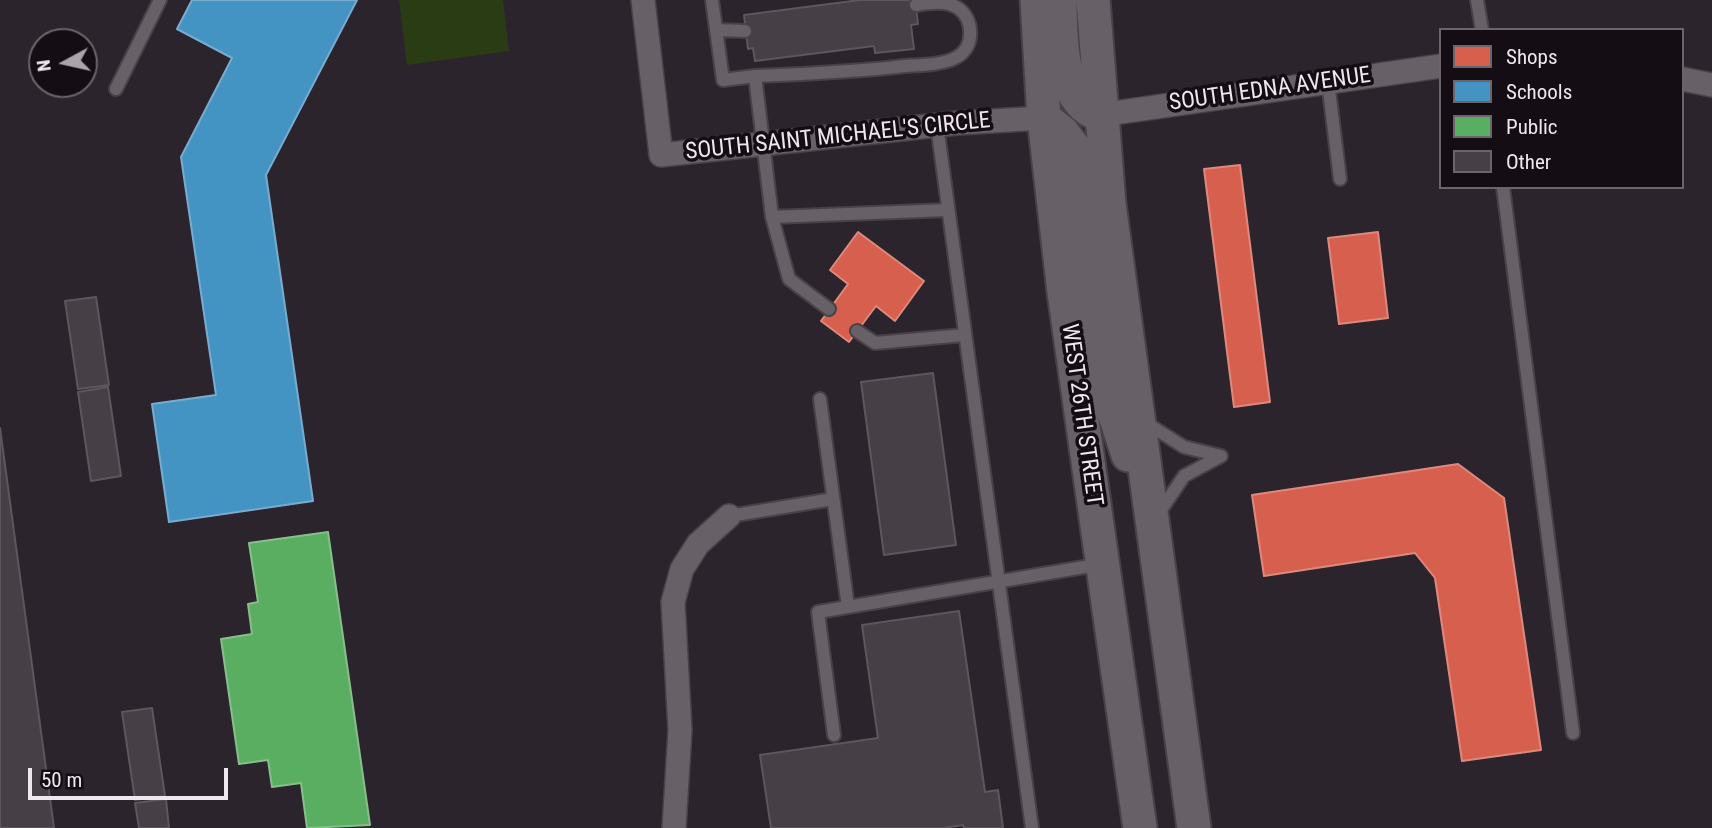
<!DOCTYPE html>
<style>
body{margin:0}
#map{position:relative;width:1712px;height:828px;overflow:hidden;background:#2c242c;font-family:"Roboto Condensed",sans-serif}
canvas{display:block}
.legend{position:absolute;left:1439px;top:28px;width:245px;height:161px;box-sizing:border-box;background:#140d13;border:2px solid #6c646b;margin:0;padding:9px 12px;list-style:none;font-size:21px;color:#f0e6ef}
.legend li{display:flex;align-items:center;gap:14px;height:35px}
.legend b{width:35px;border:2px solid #6c646b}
.north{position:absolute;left:28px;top:28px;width:70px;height:70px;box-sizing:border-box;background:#140d13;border:2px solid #6c646b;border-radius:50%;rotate:262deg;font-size:19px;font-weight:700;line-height:28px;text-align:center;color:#f0e6ef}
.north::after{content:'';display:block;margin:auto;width:24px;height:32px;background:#aba2ab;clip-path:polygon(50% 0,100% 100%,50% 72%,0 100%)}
.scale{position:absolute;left:28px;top:768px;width:200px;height:32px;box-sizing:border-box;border:4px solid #f0e6ef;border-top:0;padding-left:9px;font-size:21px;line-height:24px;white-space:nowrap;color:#f0e6ef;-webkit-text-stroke:5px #140d13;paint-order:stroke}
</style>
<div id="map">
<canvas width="1712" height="828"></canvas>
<ul class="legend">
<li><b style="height:19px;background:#d6604d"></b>Shops</li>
<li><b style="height:19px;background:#4393c3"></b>Schools</li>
<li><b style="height:19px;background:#5aae61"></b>Public</li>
<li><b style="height:19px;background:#463f45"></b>Other</li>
</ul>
<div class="north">N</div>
<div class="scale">50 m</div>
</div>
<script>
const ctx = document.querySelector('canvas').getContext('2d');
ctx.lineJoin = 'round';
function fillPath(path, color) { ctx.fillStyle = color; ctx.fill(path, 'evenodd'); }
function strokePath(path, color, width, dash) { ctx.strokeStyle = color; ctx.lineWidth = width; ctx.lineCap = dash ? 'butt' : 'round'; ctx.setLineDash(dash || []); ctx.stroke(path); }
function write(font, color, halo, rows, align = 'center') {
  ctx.font = font + ' "Roboto Condensed",sans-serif'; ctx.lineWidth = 7; ctx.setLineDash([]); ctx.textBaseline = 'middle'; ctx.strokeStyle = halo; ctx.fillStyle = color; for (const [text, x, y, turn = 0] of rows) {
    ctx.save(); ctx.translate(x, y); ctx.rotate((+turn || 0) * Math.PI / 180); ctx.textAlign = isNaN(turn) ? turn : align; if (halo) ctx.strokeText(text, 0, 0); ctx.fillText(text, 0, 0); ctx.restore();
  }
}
fillPath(new Path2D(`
 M399,0H503L509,51L407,65Z`), '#2a3c14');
const shops = new Path2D(`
 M1240,165L1270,402L1234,407L1204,169Z
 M858,232L924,281L895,321L876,306L849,342L821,321L848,284L830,270Z
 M1378,232L1388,318L1339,324L1328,238Z
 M1458,464L1504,498L1541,750L1462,761L1435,578L1415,553L1264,576L1252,495Z`);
fillPath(shops, '#d6604d');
strokePath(shops, '#de887e', 2);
const schools = new Path2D(`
 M192,0H357L266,175L313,501L169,522L152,404L216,395L181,157L232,58L177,29Z`);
fillPath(schools, '#4393c3');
strokePath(schools, '#77acd0', 2);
const public = new Path2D(`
 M328,532L370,825L307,828L301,783L272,787L268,760L239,764L221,639L252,634L248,604L258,602L249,543Z`);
fillPath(public, '#5aae61');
strokePath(public, '#87bf8c', 2);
const building = new Path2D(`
 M860,0H915L918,24L911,25L914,49L875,53L874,46L755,61L753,48L748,49L744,15Z
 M96,297L109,385L78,389L65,301Z
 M933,373L956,545L884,555L861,382Z
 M108,387L121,476L91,481L78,392Z
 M0,428L54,828H0Z
 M959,611L985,792L998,790L1003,828H964L963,825L943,828H771L760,755L878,738L862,625Z
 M152,708L165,796L135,800L122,712Z
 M166,799L169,828H139L135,803Z`);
fillPath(building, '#463f45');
strokePath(building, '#5d565d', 2);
const lane = new Path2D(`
 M712,0L723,80L755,76L772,217L948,210
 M1477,0L1482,30
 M716,30L745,31
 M755,76C806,74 855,72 905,66C920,65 944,65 957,57C975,47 974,19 958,8C946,0 929,3 916,5
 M1328,82L1340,179
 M116,89L160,0
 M937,125L1032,828
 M1503,187L1573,733
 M772,217L789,279L829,309
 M857,331L875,343L964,335
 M820,399L848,607
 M1143,421L1184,447L1221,456
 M1159,513L1184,476L1221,456
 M729,516L833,499
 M834,735L818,612L1102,564`);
const street = new Path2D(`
 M643,0L661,155L957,123L1044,118
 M1682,79L1712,85
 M1100,115L1441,66
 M674,828L680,730L673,602L682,569L698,544L729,516`);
const secondary = new Path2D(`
 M1037,0L1044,118L1064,292L1140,828
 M1060,0C1061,35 1058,102 1100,115
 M1093,0L1109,204L1194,828
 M1044,118L1062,132L1074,148L1112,406L1128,455`);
strokePath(lane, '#484148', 16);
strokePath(street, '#484148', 26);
strokePath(secondary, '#484148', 37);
strokePath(lane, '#676067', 12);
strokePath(street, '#676067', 23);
strokePath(secondary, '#676067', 33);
write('23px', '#f0e6ef', '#140d13', [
 ["SOUTH EDNA AVENUE",1270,90,-8],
 ["SOUTH SAINT MICHAEL'S CIRCLE",838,137,-6],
 ["WEST 26TH STREET",1081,415,82]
]);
</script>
